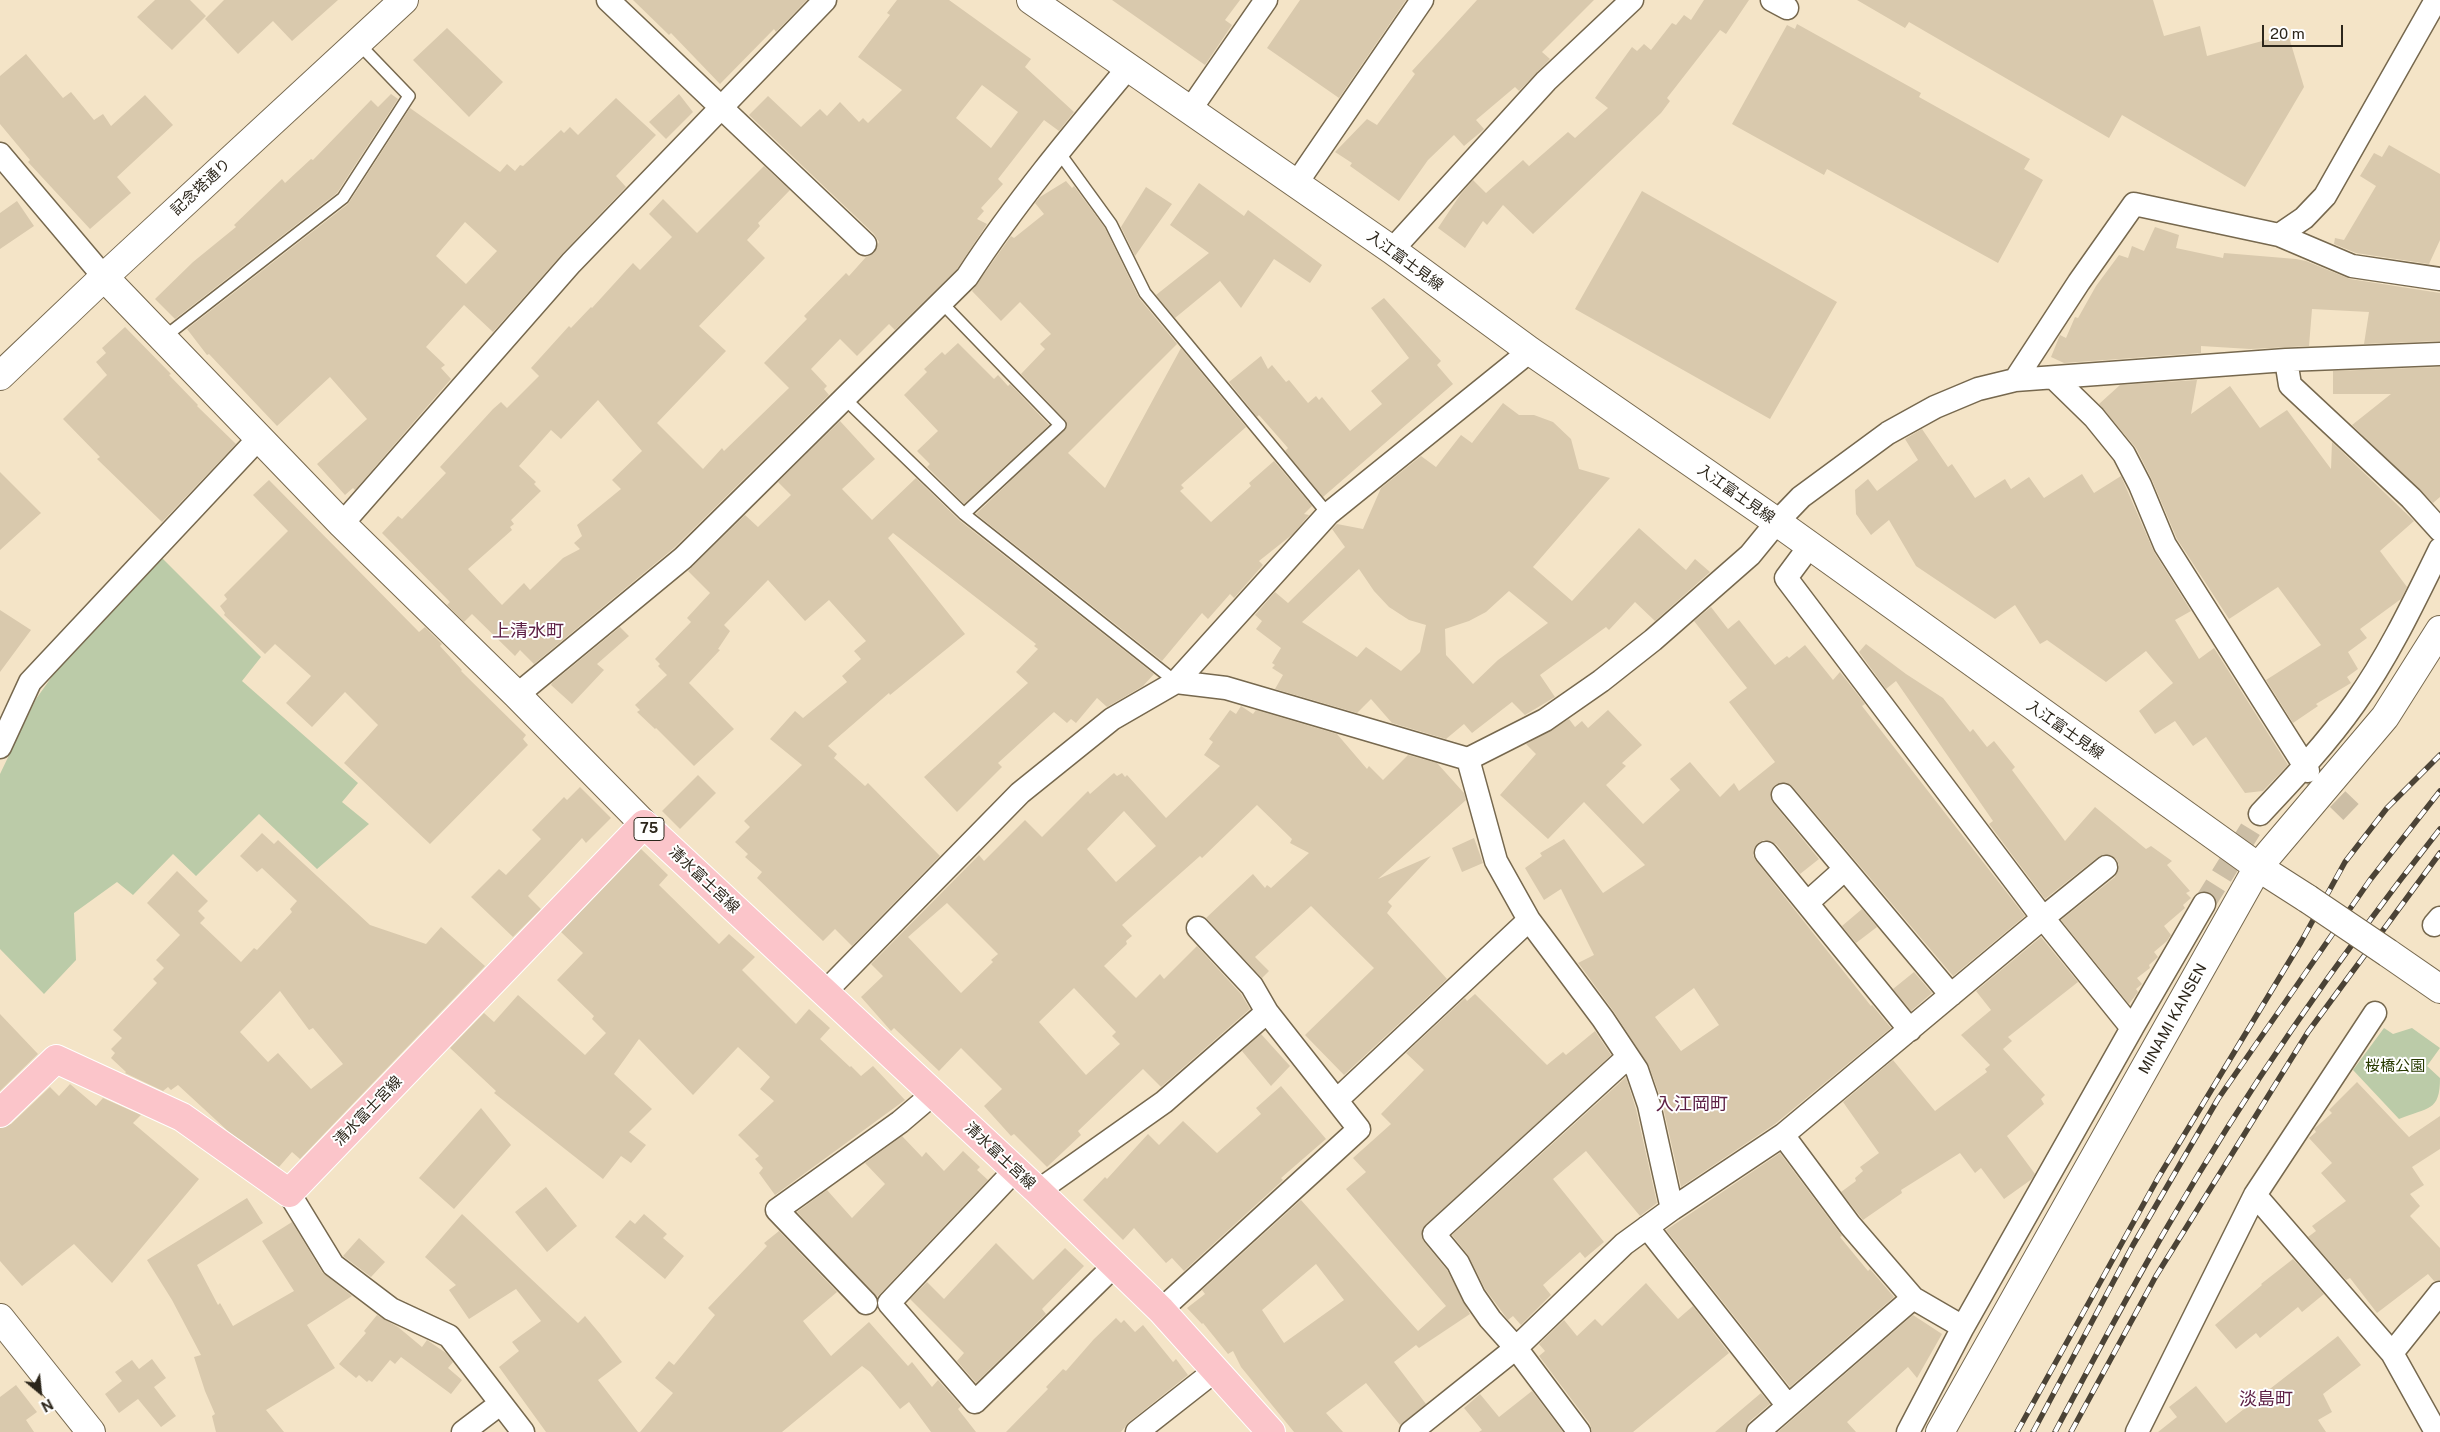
<!DOCTYPE html>
<meta charset="utf-8">
<style>
body{margin:0}
#map{position:relative;width:2440px;height:1432px;overflow:hidden;background:#f4e4c7;font-family:"Public Sans",sans-serif}
canvas{display:block}
.north{position:absolute;left:15px;top:1367px;width:50px;height:50px;-webkit-text-stroke:4px #fff;paint-order:stroke;rotate:152deg;font-size:14px;font-weight:700;line-height:20px;text-align:center;color:#2c261b}
.north::after{content:'';display:block;margin:auto;width:18px;height:22px;background:#2c261b;clip-path:polygon(50% 0,100% 100%,50% 72%,0 100%)}
.scale{position:absolute;left:2262px;top:25px;width:81px;height:22px;box-sizing:border-box;border:2px solid #2c261b;border-top:0;padding-left:6px;font-size:15px;line-height:18px;white-space:nowrap;color:#2c261b;-webkit-text-stroke:4px #fff;paint-order:stroke}
</style>
<div id="map">
<canvas width="2440" height="1432"></canvas>
<div class="north">N</div>
<div class="scale">20 m</div>
</div>
<script>
const ctx = document.querySelector('canvas').getContext('2d');
ctx.lineJoin = 'round';
function fillPath(path, color) { ctx.fillStyle = color; ctx.fill(path, 'evenodd'); }
function strokePath(path, color, width, dash) { ctx.strokeStyle = color; ctx.lineWidth = width; ctx.lineCap = dash ? 'butt' : 'round'; ctx.setLineDash(dash || []); ctx.stroke(path); }
function write(font, color, halo, rows, align = 'center') {
  ctx.font = font + ' "Public Sans","Noto Sans JP",sans-serif'; ctx.lineWidth = 4; ctx.setLineDash([]); ctx.textBaseline = 'middle'; ctx.strokeStyle = halo; ctx.fillStyle = color; for (const [text, x, y, turn = 0] of rows) {
    ctx.save(); ctx.translate(x, y); ctx.rotate((+turn || 0) * Math.PI / 180); ctx.textAlign = isNaN(turn) ? turn : align; if (halo) ctx.strokeText(text, 0, 0); ctx.fillText(text, 0, 0); ctx.restore();
  }
}
fillPath(new Path2D(`
 M159,555L261,657L242,681L358,783L342,802L369,824L317,869L259,814L196,876L173,854L133,895L117,882L74,913L76,960L44,994L0,949V774L36,699L70,651Z
 M2384,1028L2393,1034L2412,1028L2440,1048L2427,1066L2440,1078C2440,1112 2428,1107 2399,1119L2353,1070Z`), '#bbcba8');
fillPath(new Path2D(`
 M155,0H190L206,16L172,50L137,17Z
 M224,0H338L292,41L273,21L238,54L205,19Z
 M633,0H807L776,32L774,29L720,84L671,33L669,35Z
 M897,0H949L1031,59L1025,67L1074,112L1059,131L1044,120L998,179L1003,184L981,208L984,211L977,219L987,224L957,269L895,330L889,324L857,356L840,339L811,369L827,386L824,389L829,395L674,548L534,664L520,650L515,656L472,614L464,622L447,605L450,602L382,533L398,516L402,519L446,473L440,467L493,409L501,402L507,408L539,376L531,368L569,326L571,328L591,307L592,308L633,263L640,270L672,237L649,214L663,199L697,233L764,166L790,190L758,223L760,226L747,240L765,258L699,326L726,351L657,423L703,469L722,448L724,451L789,388L764,363L807,319L804,316L846,273L849,276L866,257L874,253L879,242L874,234L749,115L768,96L801,127L820,109L827,116L840,102L859,122L863,118L868,123L902,90L858,57L890,15L887,13ZM982,85L1018,112L991,148L956,118ZM598,400L642,451L612,480L621,489L577,525L582,536L574,543L580,549L563,558L530,590L524,583L502,605L468,569L512,530L510,527L514,524L511,520L541,491L534,484L536,482L519,466L551,430L561,439Z
 M1112,0H1240L1225,20L1232,25L1205,65Z
 M1300,0H1406L1339,98L1267,48Z
 M1477,0H1594L1542,52L1550,59L1519,91L1515,87L1476,120L1484,129L1482,131L1464,146L1454,135L1428,160L1399,201L1350,166L1352,163L1335,152L1367,119L1377,125L1415,74L1412,71Z
 M1704,0H1749L1726,34L1720,30L1667,98L1670,101L1661,113L1533,234L1503,205L1487,225L1483,221L1465,248L1438,228L1460,195L1473,180L1486,193L1523,160L1529,166L1528,167L1568,132L1575,138L1608,108L1595,98L1632,47L1637,51L1644,44L1651,50L1672,23L1676,25L1684,15L1691,20Z
 M1857,0H2153L2164,36L2200,26L2207,56L2288,34L2304,87L2245,187L2122,115L2109,138L1909,22L1905,28Z
 M1797,24L1921,93L1919,97L2030,159L2024,169L2043,180L1998,263L1827,169L1824,175L1732,124L1787,25L1795,29Z
 M447,28L503,82L469,117L413,60Z
 M26,54L63,98L71,92L94,120L103,114L111,126L145,95L173,125L117,177L131,193L90,229L28,162L30,160L0,124V76Z
 M391,94L398,99L337,193L175,319L155,299L193,262L236,227L234,225L282,179L285,183L311,159L313,160L371,100L378,107Z
 M679,94L693,112L666,139L649,122Z
 M616,98L656,135L616,176L626,187L562,254L493,332L464,305L426,347L445,365L441,368L451,379L355,490L353,488L345,495L317,464L367,419L330,377L277,426L209,354L207,355L187,329L348,204L410,108L500,172L507,164L515,171L520,165L523,166L561,130L564,133L570,127L578,135ZM465,222L497,251L466,284L436,256Z
 M2389,145L2440,174V240L2429,264L2356,253L2334,244L2335,238L2344,240L2376,186L2360,176L2374,153L2382,157Z
 M1066,181L1072,188L1074,186L1105,228L1139,298L1177,344L1068,453L1105,488L1181,348L1246,427L1181,485L1184,488L1180,491L1211,522L1251,486L1249,483L1274,461L1312,506L1304,514L1309,515L1293,534L1259,561L1263,565L1234,598L1230,594L1208,619L1202,613L1162,661L976,514L1067,427L1065,420L1021,374L1045,349L1040,344L1051,334L1020,302L1001,321L972,291L1011,236L1014,238L1044,214L1035,203L1040,197Z
 M1199,183L1244,216L1248,210L1322,265L1310,283L1274,259L1241,308L1220,281L1175,318L1156,295L1209,253L1170,225Z
 M1146,187L1172,204L1135,256L1121,227Z
 M1642,191L1837,302L1770,419L1575,309Z
 M17,201L34,226L0,249V213Z
 M2155,227L2179,235L2176,248L2223,258L2224,253L2296,259L2306,261L2350,279L2440,293V341L2364,344L2369,312L2312,309L2309,346L2250,349L2201,346V353L2064,363L2051,357L2060,335L2066,338L2075,317L2078,318L2096,286L2119,255L2128,258L2132,246L2144,251Z
 M1384,298L1441,361L1437,365L1453,384L1323,497L1285,451L1288,448L1259,415L1257,417L1229,382L1261,356L1268,369L1272,365L1286,382L1289,380L1308,403L1316,396L1319,400L1322,397L1350,431L1382,404L1371,391L1409,358L1371,308Z
 M125,327L171,374L169,375L198,405L197,406L236,444L162,522L97,459L100,457L63,419L107,375L96,362L106,353L102,348Z
 M958,343L994,379L998,375L1008,386L1010,384L1049,425L964,504L927,467L930,464L917,451L938,431L904,395L927,372L924,369L942,352L945,355Z
 M2440,367V497L2433,503L2352,425L2391,394H2333V371Z
 M2197,380L2191,414L2230,386L2260,428L2287,410L2331,469L2332,442L2414,521L2380,551L2407,587L2401,599L2360,629L2367,638L2348,652L2358,669L2347,677L2351,683L2316,704L2318,706L2293,723L2266,680L2321,645L2278,587L2229,619L2177,539L2152,480L2136,448L2099,404L2120,385Z
 M1503,403L1519,415H1534L1553,422L1571,439L1579,469L1610,478L1533,567L1572,601L1639,528L1686,570L1695,559L1710,572L1655,621L1635,602L1609,630L1606,627L1540,675L1555,697L1525,715L1512,702L1472,733L1464,724L1446,739L1392,723L1371,699L1357,713L1275,689L1283,675L1272,668L1275,665L1272,663L1281,648L1256,629L1262,621L1255,615L1275,592L1288,603L1345,547L1332,529L1337,524L1363,529L1381,488L1421,456L1436,467L1461,435L1472,443ZM1359,569L1374,591L1389,607L1409,620L1426,625L1420,652L1401,671L1366,647L1357,657L1302,622ZM1509,591L1548,623L1498,660L1473,684L1446,655L1445,629L1469,621L1486,612Z
 M840,421L875,459L842,489L872,520L916,478L959,520L1154,674L1143,686L1107,707L1097,698L1076,723L1071,719L1067,723L1054,712L998,763L1002,767L957,812L924,777L1028,683L1016,672L1038,649L1034,646L1036,644L893,533L888,538L965,634L890,695L889,693L828,746L837,754L834,758L865,786L868,783L940,856L852,946L835,929L823,941L757,878L762,872L745,857L748,854L735,842L750,827L744,821L802,765L770,739L795,711L803,718L847,682L842,676L861,659L854,651L866,641L829,600L805,621L768,580L724,625L730,631L718,649L720,650L689,683L734,729L694,766L656,728L655,729L637,712L640,710L635,705L667,675L658,666L660,664L655,659L691,622L687,618L710,593L688,571L745,515L758,527L791,495L778,482Z
 M1922,429L1948,467L1952,464L1975,498L2005,479L2011,489L2029,477L2044,498L2082,474L2094,493L2121,476L2154,552L2191,611L2175,620L2199,659L2214,648L2288,765L2263,791L2245,793L2206,737L2193,746L2175,721L2155,734L2139,711L2173,683L2146,651L2106,682L2047,640L2040,644L2015,605L1995,619L1916,566L1889,520L1871,535L1856,514L1855,490L1868,479L1877,491L1918,460L1905,439Z
 M0,472L41,513L0,550Z
 M269,480L419,632L425,627L442,644L440,646L462,670L461,671L526,735L523,739L528,745L430,844L344,763L378,725L345,692L312,727L286,703L311,676L275,644L265,654L224,615L225,613L220,606L227,599L224,595L288,531L253,495Z
 M1711,607L1728,629L1739,620L1775,665L1787,656L1789,658L1805,645L1833,680L1840,672L1865,704L1862,706L2025,916L1953,976L1793,787L1787,783L1775,785L1771,791L1773,803L1819,859L1800,874L1776,844L1764,840L1758,843L1754,848L1753,855L1756,861L1871,1006L1872,1005L1891,1028L1775,1124L1681,1187L1662,1102L1649,1066L1614,1012L1579,964L1578,963L1594,955L1561,889L1544,900L1525,868L1542,856L1540,853L1564,839L1603,893L1645,865L1584,802L1548,839L1500,795L1536,754L1526,744L1569,719L1575,727L1582,721L1588,728L1608,710L1642,745L1622,763L1626,766L1606,785L1643,824L1680,790L1670,779L1690,762L1720,797L1734,783L1739,791L1775,762L1729,702L1747,688L1694,621ZM1694,988L1719,1025L1681,1051L1655,1017Z
 M0,610L31,630L0,672Z
 M620,627L629,636L597,664L604,670L572,704L551,685L552,683Z
 M1866,644L1906,674L1943,698L1970,732L1973,729L1987,747L1994,741L2015,767L2012,770L2065,841L2095,807L2146,849L2151,846L2172,861L2167,865L2190,891L2186,893L2191,898L2183,905L2185,908L2164,926L2171,935L2167,941L2154,952L2158,957L2149,965L2150,968L2137,978L2142,984L2136,989L2138,992L2129,1004L2061,920L2115,877L2119,865L2116,859L2110,855L2098,857L2045,899L1989,824L1993,821L1896,681L1886,689L1859,652Z
 M1241,706L1253,714L1256,710L1337,734L1367,769L1369,766L1383,780L1408,755L1437,763L1464,793L1466,800L1378,879L1431,856L1388,902L1392,906L1387,913L1447,979L1344,1075L1305,1035L1374,968L1311,906L1255,957L1269,971L1262,978L1206,918L1253,874L1265,888L1267,885L1271,888L1309,853L1290,843L1292,839L1257,805L1202,858L1200,856L1122,925L1132,936L1126,941L1127,944L1104,966L1136,998L1160,974L1164,979L1197,946L1241,994L1250,1009L1161,1087L1143,1069L1078,1131L1081,1135L1047,1167L1014,1134L1011,1136L984,1106L1002,1089L961,1048L939,1071L894,1028L891,1031L861,997L883,976L871,964L979,855L984,861L1025,820L1042,837L1088,791L1090,794L1114,773L1117,776L1122,773L1125,777L1127,775L1166,818L1220,766L1204,755L1213,742L1209,739L1230,710L1236,714ZM1124,811L1156,846L1116,882L1087,849ZM947,903L998,954L991,960L993,962L961,993L908,937ZM1074,988L1116,1032L1112,1036L1120,1044L1086,1075L1039,1022Z
 M698,775L716,793L680,829L662,811Z
 M580,787L611,818L586,843L582,838L528,896L541,909L513,937L471,897L499,869L506,875L541,839L532,830L564,797L567,800Z
 M262,833L274,844L278,840L370,925L426,944L441,927L485,966L300,1159L292,1152L279,1167L229,1132L178,1085L171,1090L168,1087L163,1091L125,1073L126,1072L111,1058L115,1053L111,1049L122,1038L113,1030L157,983L153,979L164,968L156,960L180,935L147,903L177,871L208,901L198,911L205,918L200,923L241,962L254,948L257,950L292,912L290,909L297,901L262,868L257,872L240,856ZM280,991L309,1030L313,1028L343,1064L311,1089L278,1053L268,1062L240,1032Z
 M1474,838L1483,863L1462,872L1452,848Z
 M641,849L668,875L659,885L719,944L729,934L755,957L742,970L796,1024L809,1009L830,1028L820,1039L850,1067L851,1066L861,1076L873,1066L905,1100L775,1195L759,1173L763,1168L755,1159L759,1156L738,1135L774,1101L760,1089L770,1077L738,1047L693,1095L639,1039L614,1074L652,1109L629,1132L646,1145L631,1163L621,1156L603,1179L494,1093L496,1091L450,1048L484,1013L494,1022L518,995L585,1055L606,1033L592,1019L594,1016L557,980L583,953L561,932Z
 M1862,909L1877,927L1856,943L1842,926Z
 M2041,937L2078,982L2008,1037L2012,1041L2003,1049L2045,1095L2041,1099L2044,1104L2007,1136L2035,1174L2032,1179L2004,1199L1981,1168L1975,1173L1960,1153L1901,1190L1902,1193L1863,1220L1841,1192L1856,1181L1855,1178L1863,1171L1860,1167L1879,1153L1843,1102L1893,1060L1935,1111L1987,1072L1985,1069L1990,1065L1961,1035L1991,1010L1976,991Z
 M1914,972L1932,993L1911,1011L1893,989Z
 M1475,994L1547,1065L1563,1052L1566,1055L1595,1031L1611,1055L1422,1229L1424,1242L1447,1270L1470,1314L1419,1348L1416,1345L1394,1362L1426,1404L1400,1425L1366,1383L1326,1413L1343,1432H1294L1241,1367L1233,1351L1228,1354L1203,1323L1202,1324L1187,1308L1205,1294L1202,1290L1301,1200L1418,1331L1446,1306L1346,1189L1366,1172L1353,1158L1391,1124L1381,1114L1424,1070L1406,1053L1465,998L1467,1001ZM1316,1264L1344,1300L1284,1343L1262,1310Z
 M0,1014L38,1054L0,1091Z
 M1261,1034L1290,1066L1271,1086L1242,1051Z
 M1626,1077L1636,1109L1657,1203L1640,1216L1586,1151L1553,1179L1604,1242L1585,1258L1580,1252L1543,1285L1551,1295L1521,1325L1513,1316L1508,1320L1485,1289L1468,1255L1452,1235Z
 M2357,1082L2409,1137L2440,1116V1149L2412,1167L2424,1185L2410,1194L2420,1206L2410,1216L2440,1248V1280L2434,1281L2428,1274L2377,1313L2350,1278L2346,1280L2308,1237L2316,1231L2312,1226L2346,1201L2321,1173L2332,1163L2309,1138L2316,1132L2314,1129L2332,1113L2329,1110Z
 M70,1084L96,1106L103,1098L141,1115L133,1123L199,1179L112,1283L74,1244L22,1286L0,1261V1128L11,1124L50,1087L59,1096Z
 M1281,1086L1326,1139L1281,1178L1283,1180L1184,1271L1172,1258L1166,1263L1134,1228L1123,1240L1083,1200L1105,1177L1107,1179L1148,1134L1159,1145L1183,1121L1217,1153L1261,1114L1256,1108Z
 M481,1108L511,1145L454,1209L419,1178Z
 M902,1136L922,1157L926,1152L944,1171L963,1151L980,1167L977,1170L988,1180L877,1297L797,1212L827,1190L852,1218L885,1184L865,1163Z
 M1780,1153L1842,1236L1840,1237L1868,1271L1870,1269L1894,1297L1790,1387L1666,1230Z
 M546,1187L577,1226L547,1252L515,1212Z
 M247,1198L263,1223L197,1265L218,1305L220,1303L233,1326L294,1291L262,1241L292,1222L322,1272L352,1296L307,1325L335,1368L266,1410L284,1432H216L212,1416L215,1414L205,1391L194,1357L201,1355L172,1300L147,1260Z
 M462,1214L578,1323L585,1316L601,1335L622,1362L598,1380L638,1432H546L499,1367L519,1351L512,1342L541,1321L516,1289L469,1319L449,1290L456,1285L425,1257Z
 M644,1214L667,1234L663,1238L684,1256L665,1279L615,1237L630,1220L635,1224Z
 M779,1231L837,1292L803,1321L831,1356L869,1322L908,1366L912,1362L932,1387L938,1380L961,1406L958,1409L976,1432H931L909,1402L900,1409L870,1372L862,1366L782,1432H640L673,1393L655,1378L669,1361L674,1365L715,1315L708,1308L767,1246L764,1243Z
 M359,1238L385,1262L371,1277L343,1256Z
 M996,1243L1033,1280L1065,1248L1084,1266L1042,1309L1046,1314L976,1383L957,1361L964,1353L910,1299L927,1282L944,1299Z
 M2293,1259L2324,1294L2302,1312L2298,1307L2260,1338L2256,1333L2236,1349L2215,1325L2262,1285L2261,1284Z
 M1646,1283L1678,1319L1693,1306L1729,1353L1633,1432H1592L1590,1424L1539,1356L1545,1351L1539,1344L1564,1320L1577,1336L1595,1319L1602,1326Z
 M377,1315L398,1327L422,1347L427,1340L446,1353L453,1362L448,1368L462,1380L451,1394L401,1357L395,1364L390,1360L372,1382L369,1380L367,1382L359,1375L356,1378L339,1364L366,1333L364,1331Z
 M1913,1315L1942,1334L1917,1378L1908,1367L1847,1422L1856,1432H1778Z
 M1116,1318L1121,1323L1124,1320L1135,1332L1143,1325L1173,1362L1176,1359L1188,1375L1129,1422L1121,1432H1006L1048,1389L1046,1387L1063,1369L1066,1371L1094,1339Z
 M2338,1336L2361,1365L2323,1394L2332,1412L2318,1420L2326,1432H2158L2177,1417L2169,1407L2196,1386L2226,1423Z
 M152,1359L166,1378L154,1387L176,1416L161,1427L138,1399L119,1413L105,1394L122,1381L115,1372L132,1360L139,1369Z
 M16,1385L37,1412L26,1420L34,1432H0V1397Z
 M1532,1391L1563,1432H1479L1482,1430L1464,1408L1480,1394L1499,1417Z
 M1761,1393L1770,1404L1749,1422L1745,1432H1715Z`), '#d9c9ad');
strokePath(new Path2D(`
 M2314,776L2351,812
 M2204,904L2260,814`), '#ccbea5', 22, [22, 11]);
const service = new Path2D(`
 M1058,151L1111,224L1145,293L1328,514
 M941,302L1060,425L964,514
 M163,338L343,198L409,96L358,43
 M844,398L964,514L1176,682`);
const minor = new Path2D(`
 M608,0L865,244
 M1772,0L1787,8
 M1190,110L1266,0
 M0,154L104,277
 M1296,184L1422,0
 M2279,235L2352,266L2440,279
 M1392,250L1546,81L1632,0
 M2286,360L2290,385L2411,498L2440,530
 M2054,378L2094,417L2124,454L2140,485L2165,545L2308,771
 M2015,380L2079,282L2134,204L2279,235L2304,218L2325,196L2436,0
 M342,524L571,263L825,0
 M1176,682L1328,514L1530,351
 M517,695L683,558L967,277C1015,203 1071,136 1127,69
 M0,747L30,682L259,438
 M1468,759L1496,861L1529,920L1603,1019L1637,1070L1649,1105L1672,1209
 M1783,795L1951,995
 M2260,814C2293,779 2327,743 2355,703C2389,655 2414,602 2440,549
 M1766,853L1910,1030
 M1807,903L1845,869
 M2434,925L2440,918
 M824,993L1020,793L1112,719L1176,682L1226,688L1468,759L1545,720L1601,681L1653,640L1750,555L1777,522L1801,497L1888,433L1935,407L1978,389L2015,380L2286,360L2440,354
 M2132,1028L2204,904
 M1338,1099L1529,920
 M1783,1135L1850,1225L1913,1298L1963,1327
 M1015,1170L889,1303L975,1402L1115,1265
 M1038,1191L1164,1102L1267,1012
 M289,1193L333,1265L391,1309L449,1336L523,1432
 M2255,1195L2392,1353L2436,1432
 M1647,1227L1788,1406
 M866,1303L777,1210L900,1122L933,1094
 M1161,1310L1359,1129L1267,1012L1252,986L1198,928
 M2392,1353L2440,1293
 M463,1432L500,1404
 M1137,1432L1216,1370
 M1411,1432L1516,1348L1624,1244L1672,1209L1783,1135L2043,918L1786,578L1809,547
 M1579,1432L1516,1348L1490,1319L1474,1296L1458,1263L1434,1234L1628,1057
 M1758,1432L1913,1298
 M1908,1432L1963,1327L2132,1028L2043,918L2106,867
 M2137,1432L2255,1195L2375,1013`);
const tertiary = new Path2D(`
 M104,277L342,524L517,695L644,824
 M0,1318L91,1432`);
const secondary = new Path2D(`
 M1031,0L1392,250L1530,351L1777,522L2258,867L2308,899
 M0,376L104,277L404,0
 M2388,953L2440,989
 M1940,1432L2258,867L2385,717L2440,630`);
const primary = new Path2D(`
 M0,1113L56,1059L182,1117L289,1193L644,824L1038,1191L1161,1310L1271,1432`);
strokePath(service, '#76684e', 14);
strokePath(minor, '#76684e', 25);
strokePath(tertiary, '#76684e', 30);
strokePath(secondary, '#76684e', 30);
strokePath(primary, '#fff', 30);
strokePath(service, '#fff', 11);
strokePath(minor, '#fff', 22);
strokePath(tertiary, '#fff', 28);
strokePath(secondary, '#fff', 28);
strokePath(primary, '#fbc5ca', 28);
const rail = new Path2D(`
 M2017,1432L2158,1178L2301,942L2345,862L2387,808L2440,755
 M2033,1432L2133,1245L2218,1099L2370,880L2440,791
 M2055,1432C2092,1362 2129,1292 2169,1224C2249,1086 2341,954 2440,829
 M2071,1432L2156,1276L2308,1032L2440,853`);
strokePath(rail, '#4b4336', 5.5);
strokePath(rail, '#fff', 4, [11]);
const secondaryBridge = new Path2D(`
 M2308,899L2388,953`);
strokePath(secondaryBridge, '#76684e', 30, []);
strokePath(secondaryBridge, '#fff', 28);
for (const [x, y, w] of [
 [649,829,30]
]) { const box = new Path2D(); box.roundRect(x - w / 2, y - 11.5, w, 23, 4); ctx.fillStyle = '#fff'; ctx.fill(box); strokePath(box, '#2c261b', 1); }
write('bold 14px', '#2c261b', null, [
 ["75",649,829]
]);
write('15px', '#2c261b', '#fff', [
 ["記念塔通り",201,187,-43],
 ["入江富士見線",1405,261,36],
 ["入江富士見線",1736,494,35],
 ["入江富士見線",2065,730,35],
 ["清水富士宮線",704,880,43],
 ["MINAMI KANSEN",2173,1019,-61],
 ["清水富士宮線",368,1111,-46],
 ["清水富士宮線",1000,1156,43]
]);
write('15px', '#273a01', '#fff', [
 ["桜橋公園",2395,1066]
]);
write('18px', '#5d2045', '#fff', [
 ["上清水町",528,631],
 ["入江岡町",1692,1104],
 ["淡島町",2266,1399]
]);
</script>
